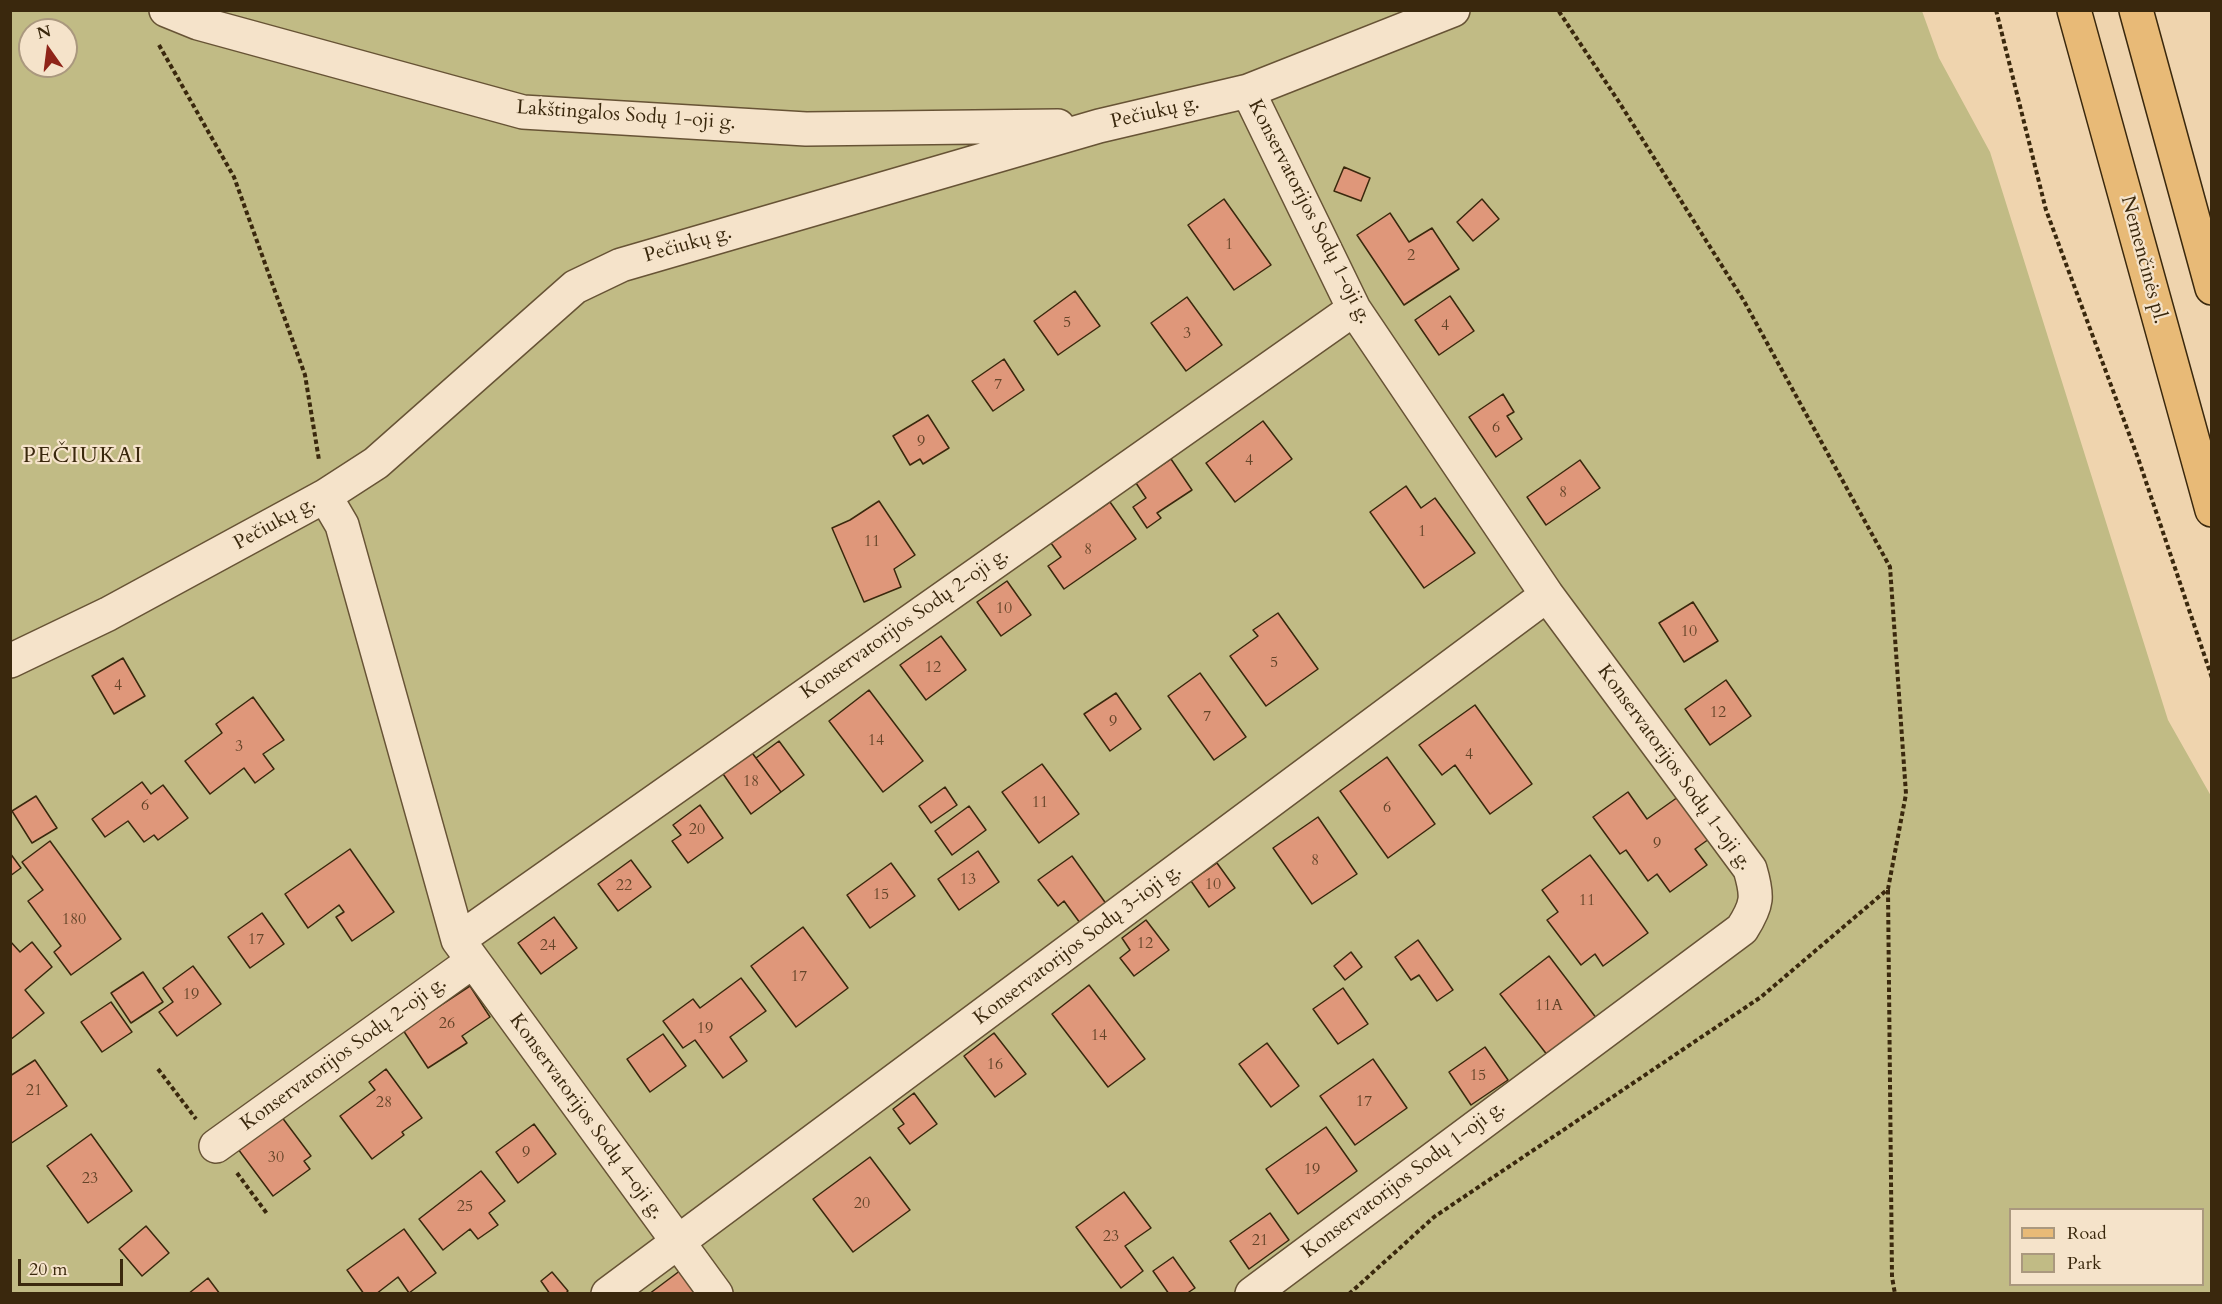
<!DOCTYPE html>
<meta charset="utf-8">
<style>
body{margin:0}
#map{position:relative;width:2222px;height:1304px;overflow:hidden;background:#efd4ae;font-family:Cardo,serif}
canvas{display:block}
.frame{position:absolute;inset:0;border:12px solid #3a280d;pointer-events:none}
.legend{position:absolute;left:2009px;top:1208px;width:195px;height:78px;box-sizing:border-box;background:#f5e3ca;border:2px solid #aa987e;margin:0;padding:8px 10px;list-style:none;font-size:18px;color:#3a280d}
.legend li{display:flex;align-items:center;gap:12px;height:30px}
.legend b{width:30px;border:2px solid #aa987e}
.north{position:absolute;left:18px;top:18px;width:60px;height:60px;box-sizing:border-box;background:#f5e3ca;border:2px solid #aa987e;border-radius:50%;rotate:346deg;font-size:16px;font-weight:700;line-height:24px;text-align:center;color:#3a280d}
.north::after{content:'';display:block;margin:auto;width:21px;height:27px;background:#8f2418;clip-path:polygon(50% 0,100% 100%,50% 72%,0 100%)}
.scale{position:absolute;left:18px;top:1259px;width:105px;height:27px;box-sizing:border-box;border:3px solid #3a280d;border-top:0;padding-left:8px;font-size:18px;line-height:21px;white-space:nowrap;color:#3a280d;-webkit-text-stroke:4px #f5e3ca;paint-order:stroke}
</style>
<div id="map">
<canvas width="2222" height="1304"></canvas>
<div class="frame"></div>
<ul class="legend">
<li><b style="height:8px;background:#e8ba77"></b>Road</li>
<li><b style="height:16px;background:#c1bb85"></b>Park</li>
</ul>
<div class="north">N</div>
<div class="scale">20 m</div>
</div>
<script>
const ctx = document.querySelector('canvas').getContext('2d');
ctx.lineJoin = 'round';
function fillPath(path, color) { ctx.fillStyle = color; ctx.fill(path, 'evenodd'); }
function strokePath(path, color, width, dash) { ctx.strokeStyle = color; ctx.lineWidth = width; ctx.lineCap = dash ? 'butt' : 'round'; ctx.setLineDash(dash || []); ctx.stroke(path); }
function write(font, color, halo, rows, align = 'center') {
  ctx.font = font + ' Cardo,serif'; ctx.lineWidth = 4.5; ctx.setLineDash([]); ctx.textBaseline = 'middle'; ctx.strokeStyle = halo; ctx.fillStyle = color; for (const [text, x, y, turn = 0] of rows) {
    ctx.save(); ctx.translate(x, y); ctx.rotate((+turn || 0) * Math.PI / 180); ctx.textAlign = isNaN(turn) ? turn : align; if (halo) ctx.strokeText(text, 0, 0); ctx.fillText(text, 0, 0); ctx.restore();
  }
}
fillPath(new Path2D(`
 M10,11H1922L1939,58L1990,152L2168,720L2211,796V1293H11ZM30,30H66V66H30ZM2010,1210H2202V1284H2010Z`), '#c1bb85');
const building = new Path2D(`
 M1344,167L1370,178L1361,201L1334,191Z
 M1224,199L1271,265L1234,290L1188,225Z
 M1482,199L1499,219L1473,241L1457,222Z
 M1390,213L1409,242L1432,228L1459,269L1404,305L1357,235Z
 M1075,291L1100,326L1058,355L1034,321Z
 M1450,296L1474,331L1439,355L1415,320Z
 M1187,297L1222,345L1186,371L1151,323Z
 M1004,359L1024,390L993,411L972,381Z
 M1503,394L1514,412L1507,416L1522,439L1496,457L1469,417Z
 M928,415L949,448L923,464L920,459L910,465L893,436Z
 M1263,421L1292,459L1235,502L1206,463Z
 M1171,459L1192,490L1157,513L1161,518L1147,528L1133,507L1146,498L1136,483Z
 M1580,460L1600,488L1546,525L1527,497Z
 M1406,486L1421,508L1435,498L1475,553L1424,588L1370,512Z
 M879,501L915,555L894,569L901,587L864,602L832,528L850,520Z
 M1110,502L1136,539L1064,589L1048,566L1061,557L1051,543Z
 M1007,581L1031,615L1001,636L977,602Z
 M1693,602L1718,641L1684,662L1659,623Z
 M1278,613L1318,669L1266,706L1230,656L1258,636L1253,630Z
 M941,636L966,670L926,700L900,665Z
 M123,658L145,696L114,714L92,676Z
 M1200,673L1246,737L1214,760L1168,696Z
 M1726,680L1751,716L1710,745L1685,709Z
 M869,690L923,761L883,792L829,721Z
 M1116,693L1141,729L1110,751L1084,714Z
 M253,697L284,740L263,754L274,769L255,783L244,768L210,794L185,761L222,733L216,724Z
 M1475,705L1532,784L1490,814L1455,765L1442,775L1419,745Z
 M779,741L804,775L781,792L756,758Z
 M750,750L781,792L751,814L721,771Z
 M1387,757L1435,824L1388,858L1340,791Z
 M1042,764L1079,814L1039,843L1002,792Z
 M142,782L151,794L163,785L188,818L158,840L154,835L144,842L128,821L105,837L92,819Z
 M945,787L957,805L931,823L919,806Z
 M1628,792L1647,819L1678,797L1709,839L1695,849L1707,865L1670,892L1657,874L1648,881L1626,850L1620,854L1593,817Z
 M36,796L57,828L32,843L12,811Z
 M700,805L723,838L688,863L672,841L681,835L673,825Z
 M969,806L986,830L952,855L935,831Z
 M1318,817L1357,874L1312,904L1273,848Z
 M50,841L121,939L71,975L54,952L61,946L28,901L43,890L22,862Z
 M350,849L394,912L352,941L336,917L344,912L339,905L308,928L285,894Z
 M978,851L999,882L959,910L938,879Z
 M10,853L21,868L10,876Z
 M1590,855L1648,933L1603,966L1595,954L1581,965L1547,920L1558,912L1542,890Z
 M1072,856L1107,905L1080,923L1064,901L1058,906L1038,880Z
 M631,860L651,887L618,911L598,884Z
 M891,863L915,896L870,928L847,895Z
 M1217,863L1235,888L1209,907L1191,881Z
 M262,913L284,944L250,968L228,937Z
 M554,917L577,948L541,974L518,943Z
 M1146,920L1169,950L1134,976L1120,958L1130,950L1122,938Z
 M803,927L848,988L796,1027L751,966Z
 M1418,940L1453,990L1437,1001L1419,975L1411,980L1395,957Z
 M10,941L20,952L32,942L52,967L25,990L44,1013L10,1040Z
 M1351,952L1362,967L1345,980L1334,966Z
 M1549,956L1597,1019L1548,1056L1500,994Z
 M193,966L221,1004L177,1036L159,1012L173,1002L163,988Z
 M143,972L163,1002L131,1023L111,993Z
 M741,978L766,1011L730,1037L747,1061L723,1078L695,1040L683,1048L663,1021L693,999L700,1008Z
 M1089,985L1145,1059L1108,1087L1052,1014Z
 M470,986L490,1017L462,1036L467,1043L428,1068L403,1030Z
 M1343,988L1368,1024L1338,1044L1313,1009Z
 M111,1002L132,1032L102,1052L81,1022Z
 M994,1033L1026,1074L995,1097L964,1056Z
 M663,1034L686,1066L650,1092L627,1059Z
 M1267,1043L1299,1086L1271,1107L1239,1064Z
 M1485,1047L1508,1080L1471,1105L1449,1072Z
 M1373,1059L1407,1108L1355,1145L1320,1096Z
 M35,1060L67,1106L10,1144V1076Z
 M386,1069L422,1118L402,1132L404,1135L372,1159L340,1116L375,1090L369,1082Z
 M914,1093L937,1124L910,1144L898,1128L904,1124L893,1109Z
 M281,1116L311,1156L304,1161L310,1169L273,1196L238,1149Z
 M534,1124L556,1154L518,1183L496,1152Z
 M1326,1127L1357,1171L1298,1214L1266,1169Z
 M91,1134L132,1191L88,1223L47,1166Z
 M870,1157L910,1210L853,1252L813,1199Z
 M481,1171L505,1201L489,1213L498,1225L478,1239L470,1229L443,1250L419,1219Z
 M1124,1192L1151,1228L1125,1246L1143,1271L1121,1288L1076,1227Z
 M1270,1213L1289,1240L1249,1269L1230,1241Z
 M146,1226L169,1253L142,1276L119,1249Z
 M404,1229L436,1273L409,1293L398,1277L376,1294H364L347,1270Z
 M1173,1257L1195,1288L1186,1294H1169L1153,1271Z
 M685,1267L705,1294H649Z
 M552,1272L568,1291L565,1294H550L541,1281Z
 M208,1278L220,1294H188Z`);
fillPath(building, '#df977a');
strokePath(building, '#3a280d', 1.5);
const street = new Path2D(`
 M166,10L198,23L523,112L806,129L1058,126
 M1248,91L1354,309L1547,595L1750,869C1758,896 1758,904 1742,929L1252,1294
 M325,496L342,525L458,940L716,1294
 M10,661L108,614L325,496L376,463L575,287L621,265L1099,126L1248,91L1453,10
 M458,940L1354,309
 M216,1146L473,961
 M608,1294L1547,595`);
const primary = new Path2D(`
 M2074,10L2212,510
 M2136,10L2212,288`);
strokePath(street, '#675335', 36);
strokePath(primary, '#3a280d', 36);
strokePath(new Path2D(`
 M1996,10L2046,210L2138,458L2212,678
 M159,45L234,177L305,375L319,460
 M1888,890L1892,1277L1895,1294
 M158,1069L196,1119
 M237,1173L268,1215
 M1349,1294L1434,1217L1761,997L1888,889L1906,794L1890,567L1744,301L1619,102L1558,10`), '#3a280d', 4, [4.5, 3]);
strokePath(street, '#f5e3ca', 33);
strokePath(primary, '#e8ba77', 33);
write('16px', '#634428', null, [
 ["1",1229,245],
 ["2",1411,256],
 ["5",1067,323],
 ["4",1445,326],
 ["3",1187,334],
 ["7",998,385],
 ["6",1496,428],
 ["9",921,442],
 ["4",1249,461],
 ["8",1563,493],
 ["1",1422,532],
 ["11",872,542],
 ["8",1088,550],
 ["10",1004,609],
 ["10",1689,632],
 ["5",1274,663],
 ["12",933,668],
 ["4",118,686],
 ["12",1718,713],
 ["7",1207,717],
 ["9",1113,722],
 ["14",876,741],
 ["3",239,747],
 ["4",1469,755],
 ["18",751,782],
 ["11",1040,803],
 ["6",145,806],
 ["6",1387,808],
 ["20",697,830],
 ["9",1657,844],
 ["8",1315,861],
 ["13",968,880],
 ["10",1213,885],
 ["22",624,886],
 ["15",881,895],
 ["11",1587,901],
 ["180",74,920],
 ["17",256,940],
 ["12",1145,944],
 ["24",548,946],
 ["17",799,977],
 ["19",191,995],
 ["11A",1549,1006],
 ["26",447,1024],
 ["19",705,1029],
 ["14",1099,1036],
 ["16",995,1065],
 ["15",1478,1076],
 ["21",34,1091],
 ["17",1364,1102],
 ["28",384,1103],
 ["9",526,1153],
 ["30",276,1158],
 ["19",1312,1170],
 ["23",90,1179],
 ["20",862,1204],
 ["25",465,1207],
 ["23",1111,1237],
 ["21",1260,1241]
]);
write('20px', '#3a280d', '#f5e3ca', [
 ["Pečiukų g.",1155,113,-13],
 ["Lakštingalos Sodų 1-oji g.",626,116,4],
 ["Konservatorijos Sodų 1-oji g.",1309,212,63],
 ["Pečiukų g.",688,245,-16],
 ["Nemenčinės pl.",2143,260,75],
 ["Pečiukų g.",275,524,-29],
 ["Konservatorijos Sodų 2-oji g.",905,624,-35],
 ["Konservatorijos Sodų 1-oji g.",1674,768,54],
 ["Konservatorijos Sodų 3-ioji g.",1078,945,-37],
 ["Konservatorijos Sodų 2-oji g.",344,1054,-36],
 ["Konservatorijos Sodų 4-oji g.",586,1117,54],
 ["Konservatorijos Sodų 1-oji g.",1404,1180,-37]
]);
ctx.letterSpacing = '1.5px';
write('22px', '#3a280d', '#f5e3ca', [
 ["PEČIUKAI",83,457]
]);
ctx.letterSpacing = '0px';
</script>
